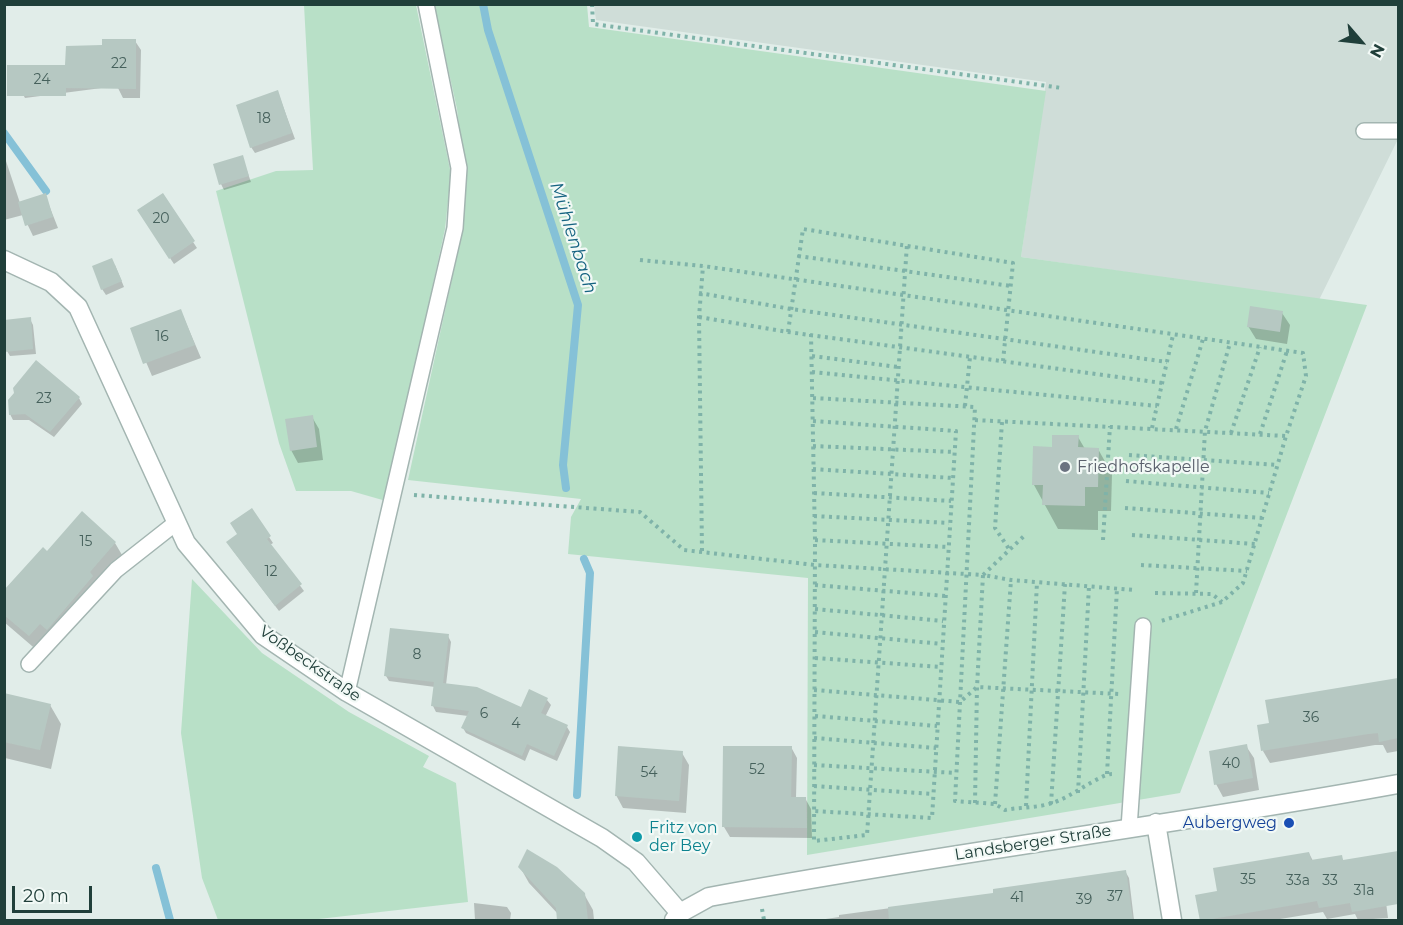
<!DOCTYPE html>
<meta charset="utf-8">
<style>
body{margin:0}
#map{position:relative;width:1403px;height:925px;overflow:hidden;background:#e1ede9;font-family:Montserrat,sans-serif}
canvas{display:block}
.frame{position:absolute;inset:0;border:6px solid #203f3a;pointer-events:none}
.north{position:absolute;left:1331px;top:12px;width:60px;height:60px;-webkit-text-stroke:4px #f2f9f6;paint-order:stroke;rotate:118deg;font-size:16px;font-weight:700;line-height:24px;text-align:center;color:#203f3a}
.north::after{content:'';display:block;margin:auto;width:21px;height:27px;background:#203f3a;clip-path:polygon(50% 0,100% 100%,50% 72%,0 100%)}
.scale{position:absolute;left:12px;top:886px;width:80px;height:27px;box-sizing:border-box;border:3px solid #203f3a;border-top:0;padding-left:8px;font-size:18px;line-height:21px;white-space:nowrap;color:#203f3a;-webkit-text-stroke:4px #f2f9f6;paint-order:stroke}
</style>
<div id="map">
<canvas width="1403" height="925"></canvas>
<div class="frame"></div>
<div class="north">N</div>
<div class="scale">20 m</div>
</div>
<script>
const ctx = document.querySelector('canvas').getContext('2d');
ctx.lineJoin = 'round';
function fillPath(path, color) { ctx.fillStyle = color; ctx.fill(path, 'evenodd'); }
function strokePath(path, color, width, dash) { ctx.strokeStyle = color; ctx.lineWidth = width; ctx.lineCap = dash ? 'butt' : 'round'; ctx.setLineDash(dash || []); ctx.stroke(path); }
function write(font, color, halo, rows, align = 'center') {
  ctx.font = font + ' Montserrat,sans-serif'; ctx.lineWidth = 4.5; ctx.setLineDash([]); ctx.textBaseline = 'middle'; ctx.strokeStyle = halo; ctx.fillStyle = color; for (const [text, x, y, turn = 0] of rows) {
    ctx.save(); ctx.translate(x, y); ctx.rotate((+turn || 0) * Math.PI / 180); ctx.textAlign = isNaN(turn) ? turn : align; if (halo) ctx.strokeText(text, 0, 0); ctx.fillText(text, 0, 0); ctx.restore();
  }
}
fillPath(new Path2D(`
 M594,5H1398V139L1319,300L1021,257L1046,82L596,20Z`), '#cfddd8');
fillPath(new Path2D(`
 M304,5H416L451,174L445,229L386,501L351,491H296L279,443L216,191L276,171L313,170Z
 M434,5H587L589,27L1046,91L1021,257L1367,305L1180,793L807,855L808,578L568,554L571,517L581,499L408,480L462,233L465,174L457,109Z
 M192,579L262,653L349,712L429,756L423,767L456,783L468,902L310,920H218L202,878L181,733Z`), '#b8e0c7');
fillPath(new Path2D(`
 M135,41L141,50L140,98H123L117,86L25,98L20,89L104,47Z
 M280,98L295,139L255,153L251,147Z
 M4,155L20,203L45,195L58,228L33,236L23,215L4,220Z
 M242,157L251,182L224,190L221,184Z
 M162,195L197,248L174,264L142,216Z
 M115,265L124,287L106,295L102,289Z
 M181,311L201,358L152,376L132,329Z
 M1282,313L1290,325L1287,344L1256,339L1248,326Z
 M30,319L33,325L36,354L10,356L7,351Z
 M79,398L82,404L54,437L29,420H13L10,414Z
 M312,417L319,429L323,460L298,463L291,450Z
 M1078,437L1085,449H1098L1112,474L1111,511H1098V530L1058,529L1034,485L1053,448Z
 M239,535L269,537L273,543L270,545L304,591L279,611L231,548Z
 M115,543L125,560L102,594L57,646L50,640L39,652L4,622V593L47,553Z
 M448,636L451,642L446,685L521,709L547,700L551,705L545,717L567,727L570,732L557,761L530,749L525,761L466,733L463,728L468,716L436,712L433,706L435,687L389,681L386,676Z
 M1398,679V751L1387,753L1383,745H1375L1270,763L1263,751L1271,725L1267,701Z
 M5,694L50,705L61,724L51,769L5,758Z
 M1246,746L1254,758L1259,790L1223,797L1216,784Z
 M724,747H791L797,758L796,798H805L811,809L812,838L730,837L724,827Z
 M682,753L689,765L686,813L623,808L616,795Z
 M1309,853L1313,861L1341,857L1344,861L1398,853V899L1386,902L1388,918L1358,920L1355,914L1327,919L1323,912L1274,920H1200L1219,893Z
 M520,867L584,894L593,910L594,920H559L558,914L529,883Z
 M1125,871L1129,878L1134,920H819L839,917V915L995,894Z
 M474,903L507,907L511,913L510,920H475Z`), '#0003');
strokePath(new Path2D(`
 M483,4L488,30L578,305L563,465L566,488
 M4,133L46,191
 M577,795L590,573L584,559
 M156,868L170,920`), '#85c1d7', 8);
fillPath(new Path2D(`
 M102,39H136V89L66,88V96H7V65H65L66,46L102,45Z
 M278,90L292,133L250,148L236,105Z
 M243,155L249,176L219,185L213,164Z
 M46,193L53,217L25,226L18,202Z
 M163,193L195,241L169,259L137,210Z
 M112,258L122,281L101,290L92,266Z
 M1250,306L1283,311L1280,332L1247,327Z
 M181,309L195,345L143,364L130,328Z
 M31,317L33,349L4,352V320Z
 M36,360L80,397L50,432L25,414L9,415L8,400L14,393L13,388Z
 M313,415L317,447L290,451L285,419Z
 M1052,435H1079L1078,447L1099,448L1098,487H1085V506L1042,505L1043,485H1032L1033,446L1052,447Z
 M252,508L271,536L267,539L302,584L275,606L226,542L237,534L230,523Z
 M82,511L116,542L90,572L93,576L47,630L40,624L29,636L4,615V590L43,547L47,551Z
 M390,628L449,634L443,683L477,687L521,707L529,689L548,698L541,713L568,725L554,756L527,744L522,756L461,728L469,711L431,706L434,682L384,676Z
 M1398,678V738L1379,742L1378,733L1368,734L1261,751L1257,725L1269,723L1265,700Z
 M4,693L51,704L40,750L4,742Z
 M1247,744L1253,778L1214,785L1209,751Z
 M618,746L683,751L679,801L615,796Z
 M723,746H792L791,797H806L807,828L722,827Z
 M527,849L557,867L585,893L588,921H557L556,908L518,867Z
 M1398,851V904L1352,912L1350,903L1319,908L1317,901L1200,921L1195,895L1217,891L1213,868L1309,852L1311,860L1342,855L1343,860Z
 M1126,870L1133,921H889L888,907L993,893V889Z`), '#b6c8c2');
const lane = new Path2D(`
 M1364,131H1398
 M29,664L116,570L177,522
 M347,692L455,228L459,168L426,4
 M1129,828L1143,626`);
const street = new Path2D(`
 M4,260L51,282L78,307L186,543L263,635L347,692L602,838L636,862L680,913
 M1156,823L1172,920
 M674,920L680,913L709,897C938,854 1169,826 1398,784`);
strokePath(lane, '#a3b5b1', 18);
strokePath(street, '#a3b5b1', 21);
strokePath(new Path2D(`
 M592,4L593,24L1062,88
 M798,256L1011,286
 M640,260L703,266L1303,353L1306,376L1286,436L1243,583L1222,602L1161,621
 M699,293L791,309L1167,362
 M699,317L788,332L1162,383
 M788,332L803,229L1013,263L1003,361
 M811,334L815,540L814,841L867,835L907,244
 M812,356L898,367
 M812,372L1157,406
 M813,398L975,407L955,801L995,804L1005,810C1020,807 1038,808 1052,803C1070,798 1100,774 1112,774
 M965,406L970,357
 M975,420L1286,436
 M813,421L956,431L932,818L814,811
 M1002,422L995,528L1009,549
 M1152,428L1173,335
 M1176,429L1203,339
 M1231,433L1260,347
 M1260,434L1287,351
 M813,446L954,452
 M1129,455L1277,465
 M813,469L953,478
 M1126,481L1269,493
 M814,493L951,501
 M414,495L640,512L684,550L815,565L983,575L1024,536
 M1125,508L1262,518
 M814,516L949,523
 M1132,535L1255,544
 M815,540L948,547
 M1103,540L1110,426
 M702,551L699,317L703,266
 M1141,565L1247,571
 M815,585L945,596
 M1155,593L1212,594L1222,602
 M1196,593L1205,431L1230,343
 M815,609L943,621
 M815,632L942,644
 M815,658L941,667
 M814,690L960,702L977,687L1119,694
 M815,716L937,726
 M814,738L936,748
 M814,765L956,773
 M1107,774L1117,588
 M814,786L933,794
 M1078,793L1089,586
 M975,803L977,687L983,575L1011,580L1134,590
 M995,804L1011,580
 M1051,804L1065,584
 M1026,806L1037,582
 M762,909L764,920`), '#7fb3a9', 4, [3, 4.5]);
strokePath(lane, '#fff', 15);
strokePath(street, '#fff', 18);
for (const [x, y, r, color] of [
 [1065,467,6,"#6b7280"],
 [1289,823,6,"#1a4fb4"],
 [637,837,6,"#0f9aa8"]
]) { const dot = new Path2D(); dot.arc(x, y, r, 0, 2 * Math.PI); ctx.fillStyle = color; ctx.fill(dot); strokePath(dot, '#f2f9f6', 2); }
write('14px', '#46615c', null, [
 ["22",119,64],
 ["24",42,80],
 ["18",264,119],
 ["20",161,219],
 ["16",162,337],
 ["23",44,399],
 ["15",86,542],
 ["12",271,572],
 ["8",417,655],
 ["6",484,714],
 ["36",1311,718],
 ["4",516,724],
 ["40",1231,764],
 ["52",757,770],
 ["54",649,773],
 ["35",1248,880],
 ["33a",1298,881],
 ["33",1330,881],
 ["31a",1364,891],
 ["37",1115,897],
 ["41",1017,898],
 ["39",1084,900]
]);
write('16px', '#5b616d', '#f2f9f6', [
 ["Friedhofskapelle",1077,467]
], 'left');
write('16px', '#203f3a', '#f2f9f6', [
 ["Voßbeckstraße",310,664,35],
 ["Landsberger Straße",1033,843,-9]
]);
write('16px', '#164399', '#f2f9f6', [
 ["Aubergweg",1277,823]
], 'right');
write('16px', '#0d838f', '#f2f9f6', [
 ["Fritz von",649,828],
 ["der Bey",649,846]
], 'left');
write('italic 18px', '#156381', '#f2f9f6', [
 ["Mühlenbach",573,238,72]
]);
</script>
